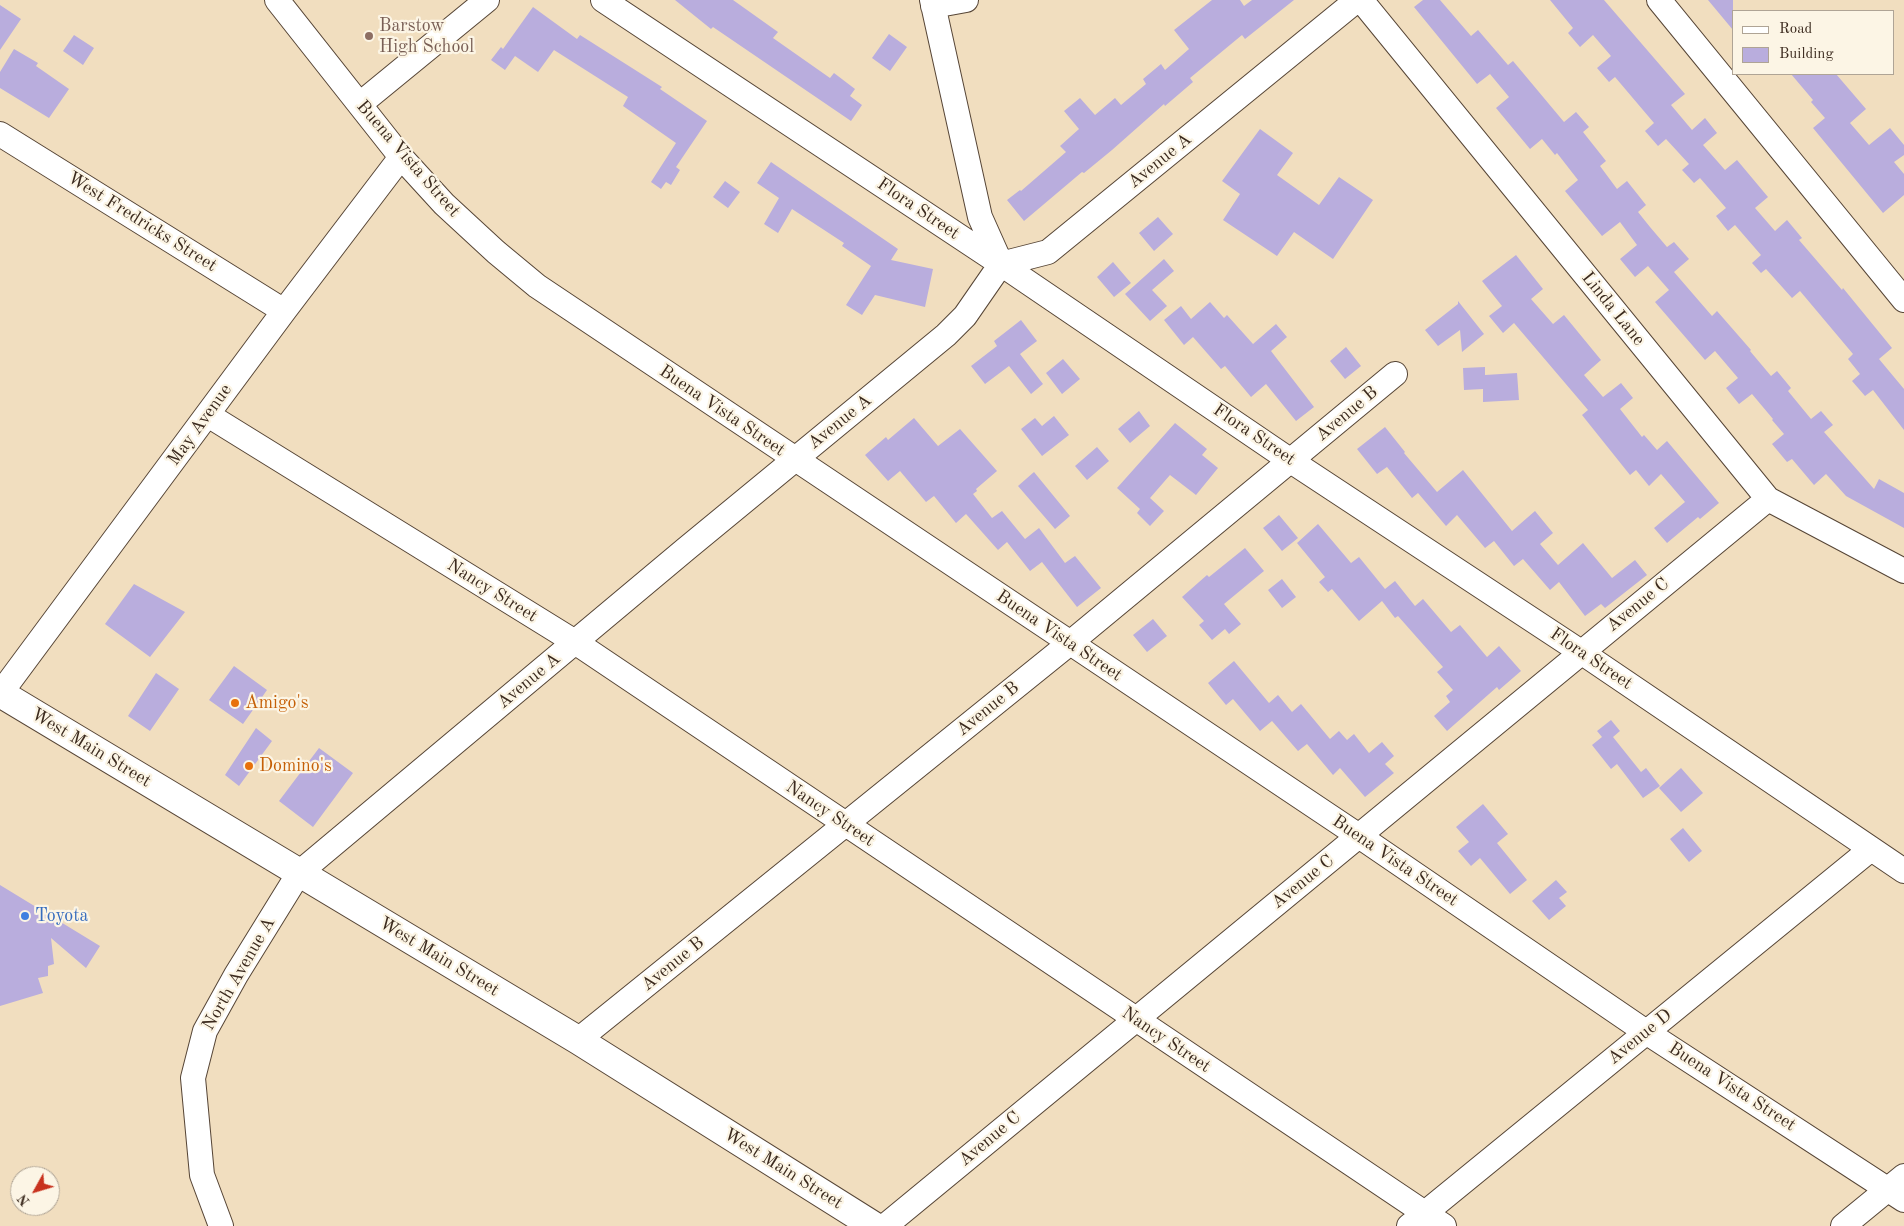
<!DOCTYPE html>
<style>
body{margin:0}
#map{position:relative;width:1904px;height:1226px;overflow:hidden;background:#f1debf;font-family:"Old Standard TT",serif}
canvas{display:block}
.legend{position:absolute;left:1732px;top:10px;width:162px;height:65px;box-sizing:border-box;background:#fcf5e5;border:1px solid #afa495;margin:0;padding:6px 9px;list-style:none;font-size:15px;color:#3b2a1e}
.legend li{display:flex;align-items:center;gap:10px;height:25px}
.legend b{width:25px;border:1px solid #afa495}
.north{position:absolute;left:10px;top:1166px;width:50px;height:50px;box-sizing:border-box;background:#fcf5e5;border:1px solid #afa495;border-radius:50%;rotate:231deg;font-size:14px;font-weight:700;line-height:20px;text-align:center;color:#3b2a1e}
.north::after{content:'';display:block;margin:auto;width:18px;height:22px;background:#c8321e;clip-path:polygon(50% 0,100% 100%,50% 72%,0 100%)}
</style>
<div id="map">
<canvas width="1904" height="1226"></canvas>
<ul class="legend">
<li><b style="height:6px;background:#fff"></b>Road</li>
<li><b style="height:14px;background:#b9addd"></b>Building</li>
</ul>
<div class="north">N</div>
</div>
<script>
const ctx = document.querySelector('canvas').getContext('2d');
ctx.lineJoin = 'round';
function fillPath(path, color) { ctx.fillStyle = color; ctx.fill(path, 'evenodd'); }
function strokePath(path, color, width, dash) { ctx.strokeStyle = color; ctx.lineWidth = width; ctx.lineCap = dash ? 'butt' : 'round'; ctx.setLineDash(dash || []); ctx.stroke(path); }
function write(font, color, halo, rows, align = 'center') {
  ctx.font = font + ' "Old Standard TT",serif'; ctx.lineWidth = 4.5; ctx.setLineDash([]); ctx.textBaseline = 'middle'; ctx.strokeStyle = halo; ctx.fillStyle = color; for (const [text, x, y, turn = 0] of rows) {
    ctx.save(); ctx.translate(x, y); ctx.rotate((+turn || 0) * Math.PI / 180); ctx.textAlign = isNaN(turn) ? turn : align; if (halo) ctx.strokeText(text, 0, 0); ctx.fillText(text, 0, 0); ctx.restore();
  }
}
fillPath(new Path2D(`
 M675,0H733L778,32L773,38L830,78L834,73L855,89L850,96L862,105L851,121L713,27L711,29Z
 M1212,0H1240L1244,6L1252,0H1294L1245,39L1242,35L1190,78L1193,82L1165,106L1164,104L1112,150L1084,173L1082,172L1024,221L1007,200L1020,190L1021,191L1066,152L1060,146L1079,129L1064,111L1080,98L1095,115L1115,98L1121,105L1146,84L1143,79L1161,64L1165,70L1189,49L1174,30Z
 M1423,0H1440L1471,36L1478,30L1508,65L1513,61L1564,122L1576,112L1589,127L1583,132L1606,161L1600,166L1617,189L1627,181L1646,205L1638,212L1650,227L1667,247L1674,242L1689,259L1674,272L1712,316L1717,311L1751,350L1750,351L1771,376L1777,371L1791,388L1788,391L1811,419L1821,411L1833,425L1824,432L1874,489L1879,479L1904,493V528L1846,496L1826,474L1814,485L1792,459L1787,462L1772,444L1784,434L1772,420L1773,419L1752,394L1739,404L1726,388L1738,378L1715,351L1705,360L1655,302L1669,290L1648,266L1635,277L1620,259L1637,245L1620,222L1602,236L1565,191L1578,180L1557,153L1555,155L1542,139L1530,149L1496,108L1509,97L1490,74L1477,84L1414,7Z
 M1550,0H1604L1685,94L1671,105L1692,130L1705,118L1717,133L1703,145L1725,170L1737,160L1768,197L1755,208L1775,231L1787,220L1802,238L1799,240L1842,290L1843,288L1892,348L1879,359L1904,389V430L1873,390L1865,396L1852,381L1860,374L1848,359L1853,354L1800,291L1792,298L1766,269L1761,273L1752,263L1761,255L1735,225L1728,231L1716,216L1726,208L1700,178L1694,183L1682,170L1689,164L1666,139L1658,146L1645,131L1654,123L1615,77L1609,82L1597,68L1611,56L1593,35L1580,47L1568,33L1573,28Z
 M1708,0H1733V30Z
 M0,5L21,19L0,50Z
 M533,7L577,39L580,35L662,87L660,89L707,121L676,167L680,170L671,185L666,182L661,189L651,182L676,143L623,106L628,97L554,50L538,72L515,56L505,70L491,60L501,47L503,49Z
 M889,34L907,47L890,71L872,58Z
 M74,35L94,48L83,65L63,51Z
 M14,49L38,63L36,66L69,89L49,118L0,88V72Z
 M1791,74H1836L1866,109L1850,123L1869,145L1890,128L1904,145V155L1894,162L1904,174V195L1883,213L1813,128L1825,118L1811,102L1813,100Z
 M1260,129L1293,153L1277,175L1319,205L1339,177L1373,200L1333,259L1294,232L1277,256L1223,220L1240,194L1222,181Z
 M771,162L898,249L891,260L933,269L925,307L875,295L862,315L846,305L871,266L842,246L844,243L792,209L778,233L764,224L779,198L757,183Z
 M725,181L740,192L728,208L713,197Z
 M1158,217L1173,234L1154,251L1139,233Z
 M1516,255L1543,289L1531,299L1553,324L1564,315L1601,360L1584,375L1603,397L1621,383L1633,398L1620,409L1642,437L1644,435L1657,450L1667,441L1719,503L1700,519L1698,517L1667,543L1654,528L1685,502L1661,474L1649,486L1636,470L1630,475L1582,415L1588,410L1514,323L1503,333L1489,316L1502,306L1482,281Z
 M1164,259L1174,271L1152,290L1167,306L1150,321L1125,294Z
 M1113,262L1131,283L1114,297L1097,277Z
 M1458,301L1484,334L1462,352L1460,330L1438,346L1425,330L1458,304Z
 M1210,302L1224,318L1227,315L1253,344L1276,324L1287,337L1271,351L1314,407L1296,421L1266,384L1251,397L1225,366L1221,369L1193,337L1184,345L1164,320L1181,306L1191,319Z
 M1021,320L1037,341L1020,354L1043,384L1031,394L1009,366L985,384L971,366L997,346L994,341Z
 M1346,347L1361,366L1345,379L1330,361Z
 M1063,359L1080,379L1062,394L1046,373Z
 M1485,367V375L1517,373L1519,400L1483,402V389L1464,390L1463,368Z
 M1139,411L1150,426L1130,443L1118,429Z
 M1054,416L1069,435L1042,456L1021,429L1035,418L1042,426Z
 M914,418L938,446L960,429L997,471L976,489L977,491L973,494L992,518L1002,511L1025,539L1039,528L1065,563L1075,556L1101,588L1077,607L1042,562L1030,571L1007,542L998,550L966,514L956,523L934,496L926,502L900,471L888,481L865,455L886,437L888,440Z
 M1175,423L1207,449L1202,455L1218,468L1196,495L1170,475L1150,498L1164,511L1150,526L1137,513L1140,509L1117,488Z
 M1385,427L1405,452L1404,453L1437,492L1463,470L1512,531L1535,511L1553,533L1540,544L1558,565L1583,543L1612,578L1635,560L1647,575L1605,608L1601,604L1585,616L1559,582L1550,590L1523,559L1514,566L1494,541L1485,548L1457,515L1446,526L1418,493L1412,498L1387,467L1377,474L1357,449Z
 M1097,447L1109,461L1087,480L1075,466Z
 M1034,472L1070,516L1055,529L1018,486Z
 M1279,515L1298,538L1282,551L1263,528Z
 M1318,524L1351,563L1359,557L1385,589L1395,581L1415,606L1423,599L1451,632L1460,625L1487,657L1499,646L1521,671L1499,690L1497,687L1447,731L1434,716L1450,702L1446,696L1453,690L1437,672L1443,667L1398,616L1395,618L1382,601L1359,621L1332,589L1328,592L1319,582L1325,577L1297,543Z
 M1245,548L1264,571L1224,604L1241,624L1229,634L1225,629L1212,640L1199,625L1204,621L1182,597L1207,575L1209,577Z
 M1282,579L1296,597L1282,608L1268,590Z
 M134,584L185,612L150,657L105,624Z
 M1153,619L1167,636L1147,652L1133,635Z
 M1234,661L1269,703L1278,695L1292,712L1301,704L1330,739L1339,731L1347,740L1354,734L1369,753L1382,742L1394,756L1385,764L1394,773L1365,797L1340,768L1333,775L1307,744L1298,751L1272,721L1260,731L1233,699L1226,705L1208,683Z
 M234,666L267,690L243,724L209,700Z
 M156,673L179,689L150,731L128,716Z
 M1611,720L1620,731L1613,737L1641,772L1646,768L1660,786L1643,798L1617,764L1611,769L1592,745L1602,737L1597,731Z
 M256,728L272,741L239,786L225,775Z
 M319,748L353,773L313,827L279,801Z
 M1681,768L1703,793L1681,812L1659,788Z
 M1483,804L1508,834L1497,843L1527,880L1510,894L1480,858L1471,866L1458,851L1469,842L1456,827Z
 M1683,828L1702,851L1689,862L1670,839Z
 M1556,880L1567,892L1559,898L1566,906L1549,920L1532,901Z
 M0,885L100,946L86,968L51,938L54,964L48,966V976L38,978L43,993L0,1006Z`), '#b9addd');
const minor = new Path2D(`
 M277,0L401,157L444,204L496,252L537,286L1359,836L1646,1032L1904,1200
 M603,0L1001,264L1291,461L1581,652L1904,871
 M932,0L980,217L1001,264
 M1361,0L1768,499L1904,571
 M1659,0L1904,300
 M933,6L966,0
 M360,104L487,0
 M0,134L284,311
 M208,415L575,642L1444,1226
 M0,694L284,311L401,157
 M578,1040L1070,643L1395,374
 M221,1226L202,1175L193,1078L205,1031L236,975L299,873L686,549L946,335L965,316L1001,264L1048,252L1357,0
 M885,1226L1768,499
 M1409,1226L1871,849
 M1843,1226L1904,1176`);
const major = new Path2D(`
 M0,693L578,1040L874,1226`);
strokePath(minor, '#564536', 26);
strokePath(major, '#564536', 30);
strokePath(minor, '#fff', 24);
strokePath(major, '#fff', 28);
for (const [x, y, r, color] of [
 [369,36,5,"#8d6e63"],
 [235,703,5,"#e8710a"],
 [249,766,5,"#e8710a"],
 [25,916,5,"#3f7fe0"]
]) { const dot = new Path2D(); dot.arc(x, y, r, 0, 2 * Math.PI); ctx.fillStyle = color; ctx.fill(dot); strokePath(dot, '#fcf5e5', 2); }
write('18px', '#785e54', '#fcf5e5', [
 ["Barstow",379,26],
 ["High School",379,47]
], 'left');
write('18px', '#3b2a1e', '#fcf5e5', [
 ["Buena Vista Street",408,159,49],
 ["Avenue A",1160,161,-39],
 ["Flora Street",918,209,34],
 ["West Fredricks Street",142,222,32],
 ["Linda Lane",1613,309,51],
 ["Buena Vista Street",722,411,34],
 ["Avenue B",1347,414,-40],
 ["Avenue A",840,422,-39],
 ["May Avenue",200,425,-54],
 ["Flora Street",1254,435,34],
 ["Nancy Street",492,591,32],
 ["Avenue C",1638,605,-39],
 ["Buena Vista Street",1059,636,34],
 ["Flora Street",1591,659,34],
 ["Avenue A",529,681,-40],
 ["Avenue B",988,709,-39],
 ["West Main Street",91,748,31],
 ["Nancy Street",830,814,34],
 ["Buena Vista Street",1395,861,34],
 ["Avenue C",1303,882,-39],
 ["West Main Street",439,957,31],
 ["Avenue B",673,964,-39],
 ["North Avenue A",239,974,-60],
 ["Avenue D",1640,1037,-39],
 ["Nancy Street",1166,1040,34],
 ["Buena Vista Street",1732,1087,33],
 ["Avenue C",990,1139,-40],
 ["West Main Street",783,1169,32]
]);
write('18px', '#c56008', '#fcf5e5', [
 ["Amigo's",245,703],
 ["Domino's",259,766]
], 'left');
write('18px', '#366cbe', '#fcf5e5', [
 ["Toyota",35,916]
], 'left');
</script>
